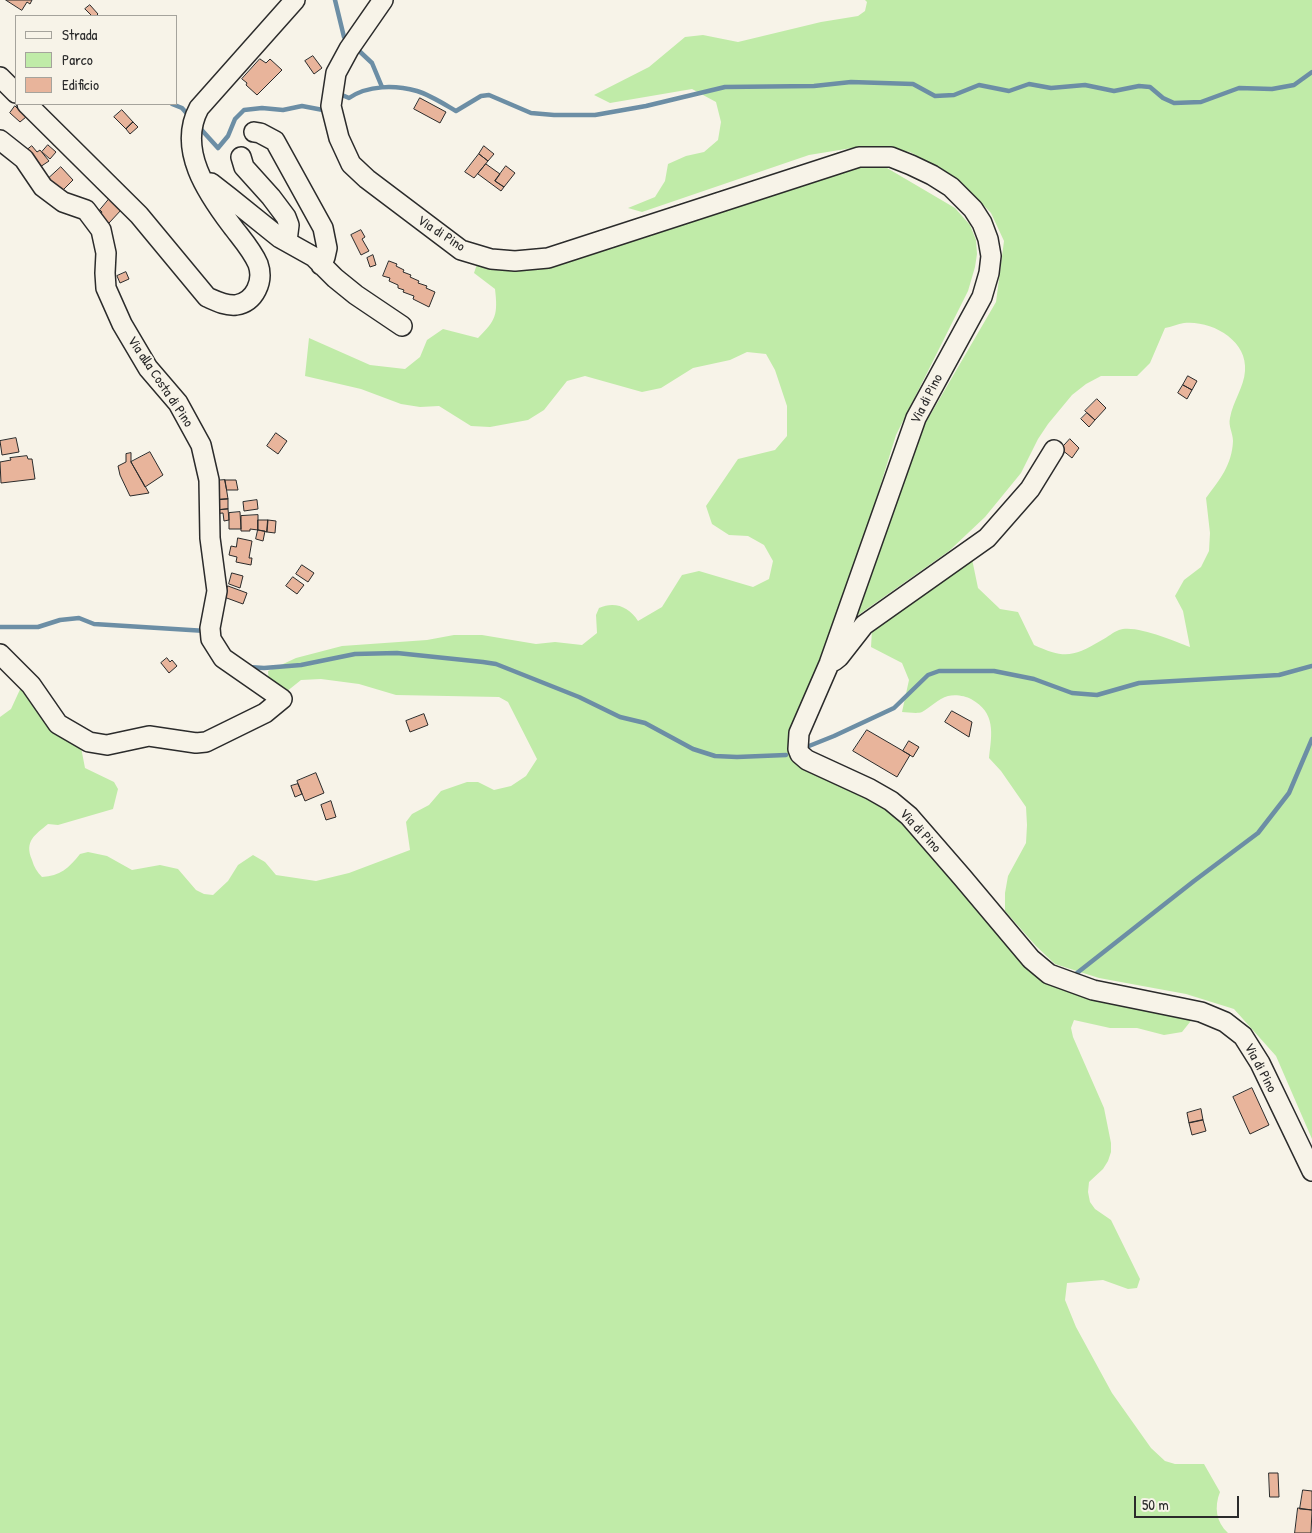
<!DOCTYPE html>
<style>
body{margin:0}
#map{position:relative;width:1312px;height:1533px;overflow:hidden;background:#f7f3e8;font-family:"Patrick Hand",sans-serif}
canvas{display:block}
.legend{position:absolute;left:15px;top:15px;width:162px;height:90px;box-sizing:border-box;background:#f7f3e8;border:1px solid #a5a39c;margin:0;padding:6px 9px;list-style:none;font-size:15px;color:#2b2b2b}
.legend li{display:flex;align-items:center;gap:10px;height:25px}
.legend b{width:25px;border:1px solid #a5a39c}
.scale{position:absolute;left:1134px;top:1496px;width:105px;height:22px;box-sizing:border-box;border:2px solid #2b2b2b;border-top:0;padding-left:6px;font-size:15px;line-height:18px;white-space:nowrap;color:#2b2b2b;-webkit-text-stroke:4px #f7f3e8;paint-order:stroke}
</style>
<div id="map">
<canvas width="1312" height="1533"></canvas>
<ul class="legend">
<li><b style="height:6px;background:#f7f3e8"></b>Strada</li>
<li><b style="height:14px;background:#c0eba8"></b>Parco</li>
<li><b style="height:14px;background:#e8b49b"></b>Edificio</li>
</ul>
<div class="scale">50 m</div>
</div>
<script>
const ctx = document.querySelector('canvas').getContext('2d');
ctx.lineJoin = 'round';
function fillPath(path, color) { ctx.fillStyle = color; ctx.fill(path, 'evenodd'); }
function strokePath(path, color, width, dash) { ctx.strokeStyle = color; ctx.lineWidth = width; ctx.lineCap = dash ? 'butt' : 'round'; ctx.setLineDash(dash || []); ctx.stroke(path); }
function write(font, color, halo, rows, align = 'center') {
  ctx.font = font + ' "Patrick Hand",sans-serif'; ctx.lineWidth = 4; ctx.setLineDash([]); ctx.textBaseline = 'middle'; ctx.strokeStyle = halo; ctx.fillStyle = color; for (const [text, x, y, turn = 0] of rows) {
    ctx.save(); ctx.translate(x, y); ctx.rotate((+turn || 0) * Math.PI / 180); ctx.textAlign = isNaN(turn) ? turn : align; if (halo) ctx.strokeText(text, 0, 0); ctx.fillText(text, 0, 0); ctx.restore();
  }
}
fillPath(new Path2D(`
 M865,0H1312V1139L1276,1056L1234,1009L1186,994L1099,978L1055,964L1036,946L1005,911V893L1008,876L1026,843L1027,825L1026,807L1001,771L989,758C992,733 996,713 971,699C966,696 955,694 948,696C938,699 931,707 922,712C917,714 908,712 902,712L909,680L902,663L871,647L872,630L972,559L978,588L1000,609L1018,612L1034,645C1065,659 1073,657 1102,640C1108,637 1113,632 1119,630C1135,624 1174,641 1190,647L1183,611L1175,596L1184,580L1201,567L1209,551L1210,533L1206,498C1220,479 1232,465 1233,441C1233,433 1228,426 1230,418C1233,401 1244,387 1245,371C1248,340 1211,320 1184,323C1178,324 1171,327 1165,328L1150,363L1137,376H1101L1086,384L1072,395L1048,424L1038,439L1021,473L985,517L949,551L854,618L865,594L922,429L996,302L1004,241L991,213L958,179L910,152L864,146L809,155L642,212L628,208L655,197L665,181L668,164L686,156L704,152L718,140L721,122L716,102L692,89L610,103L594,95L649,67L685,37L703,35L738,42L821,22L858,16L865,11L867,2Z
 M864,164L887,168L955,208L970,225L976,240L977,254L975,267L968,291L896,435L861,548L794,727L791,740L908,825L1057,985L1078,995L1194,1017L1182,1032L1164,1035L1137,1028H1110L1074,1020L1071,1028L1073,1037L1104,1108L1111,1143V1152L1108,1161L1103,1169L1089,1182L1088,1192L1090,1202L1095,1209L1111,1220L1140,1279L1137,1288L1128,1289L1103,1280L1067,1283L1065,1300L1076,1327L1112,1393L1151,1448L1165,1461L1175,1464H1204L1220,1492C1214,1507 1216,1522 1228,1533H0V717L11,709L23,683L80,742L85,768L114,782L118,789L113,809L58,825L48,824C35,835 24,841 32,860C34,867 37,872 42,877C60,876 69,868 80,854L88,852L107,856L132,870L160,865L178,869L196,890L204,894L213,895L228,881L238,865L253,855L265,862L276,875L316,881L349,873L410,850L406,822L412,814L429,805L441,791L467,782H478L494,790L511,786L526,776L537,759L508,702L499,697L396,695L359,684L321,679L301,680L286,692L269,684L268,671L296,658L342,646L427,640L454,635H482L536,644L555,642L582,645L597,633L596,615L599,608C615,601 629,607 638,621L662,607L682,575L699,571L753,587L769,579L773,561L764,545L748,536L729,535L712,524L706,506L738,459L775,450L787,436V406L775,370L766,354L747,352L730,360L693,368L661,388L642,392L585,376L567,381L544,410L528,420L490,427L471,426L439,406L420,407L401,404L361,389L305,376L309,338L370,365L405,369L420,357L427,340L443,329L478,338C496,320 498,315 495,289L474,273L477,264L538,267Z`), '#c0eba8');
strokePath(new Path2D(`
 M335,0L344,37L348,41
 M356,48L372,63L382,87
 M342,95L349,98C368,85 395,85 417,91C430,95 444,104 456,111L481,96L489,95L531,113L554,115H595L646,106L725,87L814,86L851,82L913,84L935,96L954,95L979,85L1009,91L1029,84L1051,88L1085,85L1114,91L1139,86L1150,87L1163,98L1174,103L1201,102L1239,88L1272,89L1294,85L1312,72
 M172,104L182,108L190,117
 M199,127L218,148L228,136L235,119L244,110L262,108L283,110L302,106L323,110
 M0,627H38L60,620L79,618L94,624L206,631
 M249,667L264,668L301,665L355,654L397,653L483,662L496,664L579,697L620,717L645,723L693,749L715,756L737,757L786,755
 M809,746L834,736L894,708L928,675L939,671H994L1034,679L1072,693L1097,695L1139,683L1279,675L1312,666
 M1077,973L1194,881L1258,833L1289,793L1312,739`), '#6c8ea5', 4.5);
const building = new Path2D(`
 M6,0H32L30,4L27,2L22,10Z
 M90,5L98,14L96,16H92L85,9Z
 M313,56L322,68L314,74L305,61Z
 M260,59L266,63L270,59L282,70L257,95L246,85L247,83L242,79Z
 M420,98L446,112L440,123L414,109Z
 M15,106L26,117L20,122L10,113Z
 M122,110L133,122L126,129L114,117Z
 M133,122L138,127L130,134L126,129Z
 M48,145L56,152L50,159L42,152Z
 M32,146L37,152L40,150L49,161L40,167L27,150Z
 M484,146L494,154L488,161L479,154Z
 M479,154L488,161L474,178L465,172Z
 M486,164L500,174L495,181L504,187L501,191L478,174Z
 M506,166L515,173L504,187L495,181Z
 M61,167L73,180L62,191L49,178Z
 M110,198L122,209L109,223L100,215L102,212L100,210Z
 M361,230L365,237L362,239L369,251L361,255L351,235Z
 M373,255L376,265L370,267L367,258Z
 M389,261L397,264L396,266L404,270L403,272L411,275L410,277L419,281L418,283L427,286L426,288L435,292L429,307L413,299L414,296L403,292L404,290L398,288V285L389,281L390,278L383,276Z
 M126,272L129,279L120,283L117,276Z
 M1188,376L1197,381L1192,390L1183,385Z
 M1183,385L1192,390L1187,399L1178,393Z
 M1097,399L1106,408L1095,420L1085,411Z
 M1087,413L1095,420L1089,427L1081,419Z
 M276,433L287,441L278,454L267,446Z
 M16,438L19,452L2,455L0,441Z
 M1070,439L1079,448L1072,458L1061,449Z
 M150,452L163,475L145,487L131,462Z
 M131,453V462L149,493L130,496L120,475L118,466L126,462V454Z
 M27,456L28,459H32L35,479L1,483L0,462L11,460L10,458Z
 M225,480H236L238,490H227Z
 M225,480L228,499L214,500L212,481Z
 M228,499V509L215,510L214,500Z
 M257,500L258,509L244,511L243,502Z
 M228,509L229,520L224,521L223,513L212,514L211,511Z
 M240,512L241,529H229V513Z
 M258,515V530L250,529V531H241V516Z
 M258,520H268L267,532L258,530Z
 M268,520L276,521L275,533L267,532Z
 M258,530L265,531L263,541L256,539Z
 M238,538L252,541L249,558H252L251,565L236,562L237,557L229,555L231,546L236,547Z
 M302,565L314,573L308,582L296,574Z
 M232,573L243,576L240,588L229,584Z
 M293,577L304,585L297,594L286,586Z
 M228,586L247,593L243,604L224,597Z
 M167,658L170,662L172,660L177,666L169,673L161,663Z
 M952,711L972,722L969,737L945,722Z
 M424,714L428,725L410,732L406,721Z
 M867,730L910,755L897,777L853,751Z
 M909,741L919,747L913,757L903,751Z
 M316,773L324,793L305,801L297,781Z
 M298,784L302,794L295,797L291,786Z
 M331,801L336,817L326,820L321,805Z
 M1252,1088L1269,1125L1250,1134L1233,1097Z
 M1201,1109L1203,1120L1189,1123L1187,1113Z
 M1203,1120L1206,1131L1192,1135L1189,1123Z
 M1269,1473H1278L1279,1497H1270Z
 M1303,1490L1312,1491V1510L1300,1509Z
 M1298,1508L1312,1510L1311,1533H1295Z`);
fillPath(building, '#e8b49b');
strokePath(building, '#2b2b2b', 1);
const minor = new Path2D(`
 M383,0L349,49L336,73L331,106L339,138L351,164L367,179L461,250L491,259L515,261L548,258L859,157H891L911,165L932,175L951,187L973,209L982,223L988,239L991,256L989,273L982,297L916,418L829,664L799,733L798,749L800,754L807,760L870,789L891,801L909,816L962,877L1031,959L1049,974L1093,990L1201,1012L1225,1022L1243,1036L1260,1063L1312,1171
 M0,77L16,93
 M27,104L139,215L207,297C216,301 225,306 236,305C255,302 264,281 258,264C252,250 241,238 232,226C207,193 177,149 199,108L295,0
 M254,132L260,133L275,141L323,228L327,248L325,257L321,265
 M0,140L24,159L43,187L63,202L86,210L101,230L106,253L105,273L106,288L122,324L148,368L178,403L201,445L209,480L210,538L217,591L210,628L211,639L223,658L282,699L265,713L206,742L196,743L149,736L107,745L89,742L58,724L31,685L0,654
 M241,157L244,167L271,197L286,217L289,225L287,241
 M204,183H211L229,197L280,238L314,257L335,278L356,295L402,326
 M834,661L839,657L864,625L987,538L1030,489L1054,450`);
strokePath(minor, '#2b2b2b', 22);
strokePath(minor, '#f7f3e8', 19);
write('14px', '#2b2b2b', '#f7f3e8', [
 ["Via di Pino",441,234,33],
 ["Via alla Costa di Pino",160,382,56],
 ["Via di Pino",927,399,-63],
 ["Via di Pino",920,831,47],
 ["Via di Pino",1260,1068,62]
]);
</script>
